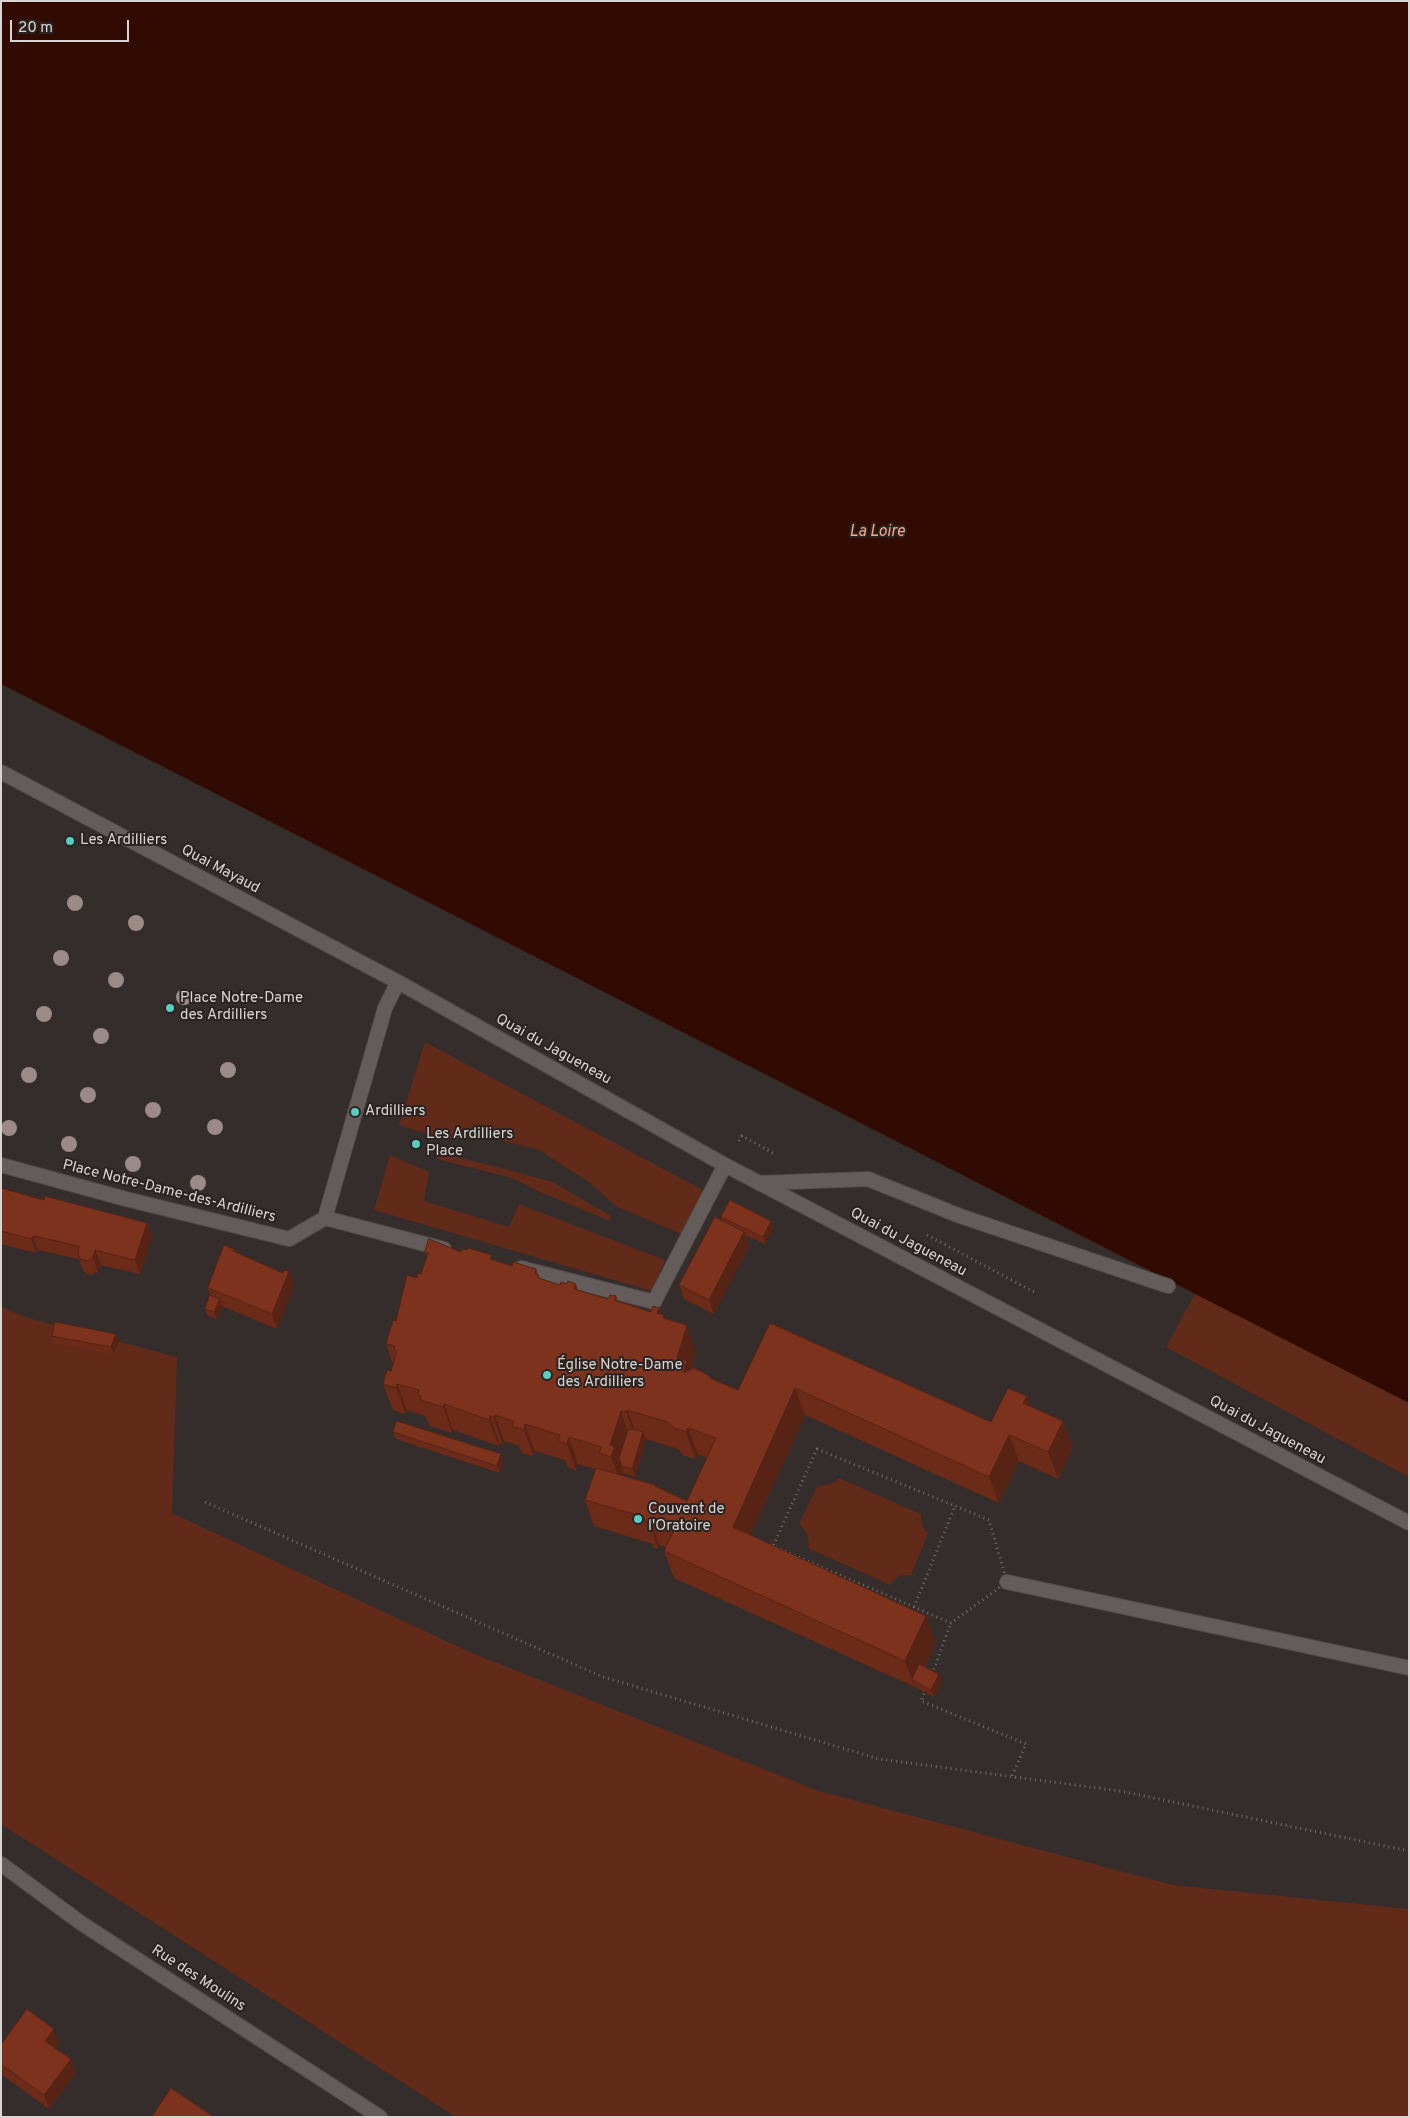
<!DOCTYPE html>
<meta charset="utf-8">
<style>
body{margin:0}
#map{position:relative;width:1410px;height:2118px;overflow:hidden;background:#342d2b;font-family:Overpass,sans-serif}
canvas{display:block}
.frame{position:absolute;inset:0;border:2px solid #d9d5d3;pointer-events:none}
.scale{position:absolute;left:10px;top:20px;width:119px;height:22px;box-sizing:border-box;border:2px solid #d9d5d3;border-top:0;padding-left:6px;font-size:15px;line-height:18px;white-space:nowrap;color:#d9d5d3;-webkit-text-stroke:4px #2a2321;paint-order:stroke}
</style>
<div id="map">
<canvas width="1410" height="2118"></canvas>
<div class="frame"></div>
<div class="scale">20 m</div>
</div>
<script>
const ctx = document.querySelector('canvas').getContext('2d');
ctx.lineJoin = 'round';
function fillPath(path, color) { ctx.fillStyle = color; ctx.fill(path, 'evenodd'); }
function strokePath(path, color, width, dash) { ctx.strokeStyle = color; ctx.lineWidth = width; ctx.lineCap = dash ? 'butt' : 'round'; ctx.setLineDash(dash || []); ctx.stroke(path); }
function write(font, color, halo, rows, align = 'center') {
  ctx.font = font + ' Overpass,sans-serif'; ctx.lineWidth = 4; ctx.setLineDash([]); ctx.textBaseline = 'middle'; ctx.strokeStyle = halo; ctx.fillStyle = color; for (const [text, x, y, turn = 0] of rows) {
    ctx.save(); ctx.translate(x, y); ctx.rotate((+turn || 0) * Math.PI / 180); ctx.textAlign = isNaN(turn) ? turn : align; if (halo) ctx.strokeText(text, 0, 0); ctx.fillText(text, 0, 0); ctx.restore();
  }
}
fillPath(new Path2D(`
 M425,1042L703,1190L684,1235L617,1207L590,1183L539,1150L497,1139H443L399,1125Z
 M437,1153L478,1162L553,1182L611,1216L610,1221L540,1192L512,1178L437,1159Z
 M390,1155L429,1172L424,1201L509,1227L519,1204L665,1260L652,1291L374,1210Z
 M1195,1294L1409,1403V1477L1166,1347Z
 M1,1307L28,1318L177,1357L172,1513L472,1653L819,1791L1173,1885L1409,1909V2117H456L1,1824Z
 M839,1478L921,1514L922,1526L928,1533L911,1575L898,1576L890,1585L808,1548C810,1537 807,1532 799,1524L817,1487L833,1483Z`), '#622a19');
fillPath(new Path2D(`
 M1,1H1409V1403L1,684Z`), '#310b02');
const service = new Path2D(`
 M759,1183L868,1179L960,1216L1168,1286
 M1007,1582L1409,1668`);
const pedestrian = new Path2D(`
 M325,1218L444,1249
 M521,1268L654,1302L725,1165`);
const minor = new Path2D(`
 M1,1165L126,1199L289,1239L325,1218L385,1008L398,982
 M1,1864L81,1923L380,2117`);
const secondary = new Path2D(`
 M1,772L398,982L725,1165L1409,1523`);
strokePath(service, '#514b49', 16);
strokePath(pedestrian, '#514b49', 16);
strokePath(minor, '#514b49', 16);
strokePath(secondary, '#514b49', 16);
strokePath(new Path2D(`
 M739,1141L742,1136L773,1153
 M927,1235L1034,1292
 M817,1449L989,1520L1007,1582L951,1623L773,1546Z
 M205,1502L603,1677L879,1759L1120,1791L1409,1851
 M914,1607L955,1506
 M932,1674L951,1623
 M926,1689L921,1701L1026,1744L1012,1776`), '#726c6a', 3, [1, 4]);
strokePath(service, '#645c5a', 14);
strokePath(pedestrian, '#645c5a', 14);
strokePath(minor, '#645c5a', 14);
strokePath(secondary, '#645c5a', 14);
ctx.fillStyle = '#9b8a86';
for (const [x, y] of [
 [75,903],
 [136,923],
 [61,958],
 [116,980],
 [184,997],
 [44,1014],
 [101,1036],
 [228,1070],
 [29,1075],
 [88,1095],
 [153,1110],
 [215,1127],
 [9,1128],
 [69,1144],
 [133,1164],
 [198,1183]
]) { ctx.beginPath(); ctx.arc(x, y, 8, 0, 2 * Math.PI); ctx.fill(); }
fillPath(new Path2D(`
 M1,1188L44,1200L147,1223L152,1237L140,1274L101,1265L98,1272L92,1275L86,1273L83,1270L79,1259L38,1250L36,1253L1,1244Z
 M721,1217L771,1221L773,1228L765,1244L745,1235L749,1246L714,1314L684,1299L679,1285L722,1221Z
 M234,1249L235,1252L283,1273L289,1271L294,1285L277,1329L222,1306L217,1319L208,1316L205,1309L210,1295L208,1288Z
 M425,1252H461L493,1260L512,1266L536,1269L540,1278L560,1285L576,1284L578,1290L608,1299L616,1296L618,1301L651,1312L659,1308L661,1315L696,1352L691,1370L710,1376L712,1379L738,1390L770,1323L991,1422L1027,1396L1030,1406L1073,1447L1058,1479L1019,1461L999,1503L805,1415L750,1536L926,1616L936,1642L925,1667L942,1682L934,1697L915,1687L674,1578L664,1551L666,1547L659,1545L658,1549L654,1548L653,1544L594,1526L585,1500L595,1469L578,1464L576,1470L568,1467L565,1460L535,1451L533,1456L522,1453L519,1446L504,1441L503,1445L499,1443V1446L453,1430L452,1433L430,1426L425,1416L407,1410L406,1414L393,1410L383,1384L391,1371L393,1364L386,1344L396,1321L417,1278L421,1274L427,1257ZM646,1439L678,1449L683,1455L695,1459L698,1454L707,1458L687,1501L656,1487L624,1476V1473L635,1477Z
 M52,1336L119,1341L114,1354L55,1344Z
 M393,1432L503,1461L500,1473L396,1439Z
 M59,2043L55,2048L76,2073L49,2109L1,2074V2045Z`), '#6b2b18');
fillPath(new Path2D(`
 M771,1221L773,1228L765,1244L763,1237Z
 M147,1223L152,1237L140,1274L135,1260Z
 M744,1232L749,1246L714,1314L709,1300Z
 M33,1236L38,1250L36,1253L31,1239Z
 M95,1250L101,1265L98,1272L93,1258Z
 M289,1271L294,1285L277,1329L272,1314Z
 M220,1299L222,1307L217,1319L214,1312Z
 M659,1308L669,1335L657,1313Z
 M687,1325L696,1352L691,1371L692,1400L677,1358Z
 M116,1334L119,1341L114,1354L111,1347Z
 M397,1384L407,1410L406,1414L396,1388Z
 M795,1388L805,1415L742,1554L733,1527Z
 M1027,1396L1036,1423L1023,1403Z
 M444,1404L453,1430L452,1433L443,1407Z
 M627,1410L637,1436L636,1439L626,1412Z
 M621,1411L630,1437L621,1465L624,1473L621,1483L611,1457L610,1445Z
 M495,1415L504,1441L503,1445L494,1418Z
 M490,1416L499,1443V1446L489,1420Z
 M1063,1421L1073,1447L1058,1479L1048,1452Z
 M525,1424L535,1451L533,1456L524,1430Z
 M688,1428L698,1454L695,1459L686,1432Z
 M643,1432L646,1439L635,1477L632,1469Z
 M1009,1435L1019,1461L999,1503L989,1477Z
 M569,1437L578,1464L576,1470L567,1444Z
 M501,1454L503,1461L500,1473L497,1466Z
 M650,1518L659,1545L658,1549L649,1522Z
 M926,1616L936,1642L917,1683L912,1680L915,1687L905,1661Z
 M939,1674L942,1682L934,1697L931,1690Z
 M54,2029L59,2043L51,2055L45,2041Z
 M71,2059L76,2073L49,2109L44,2095Z`), '#572314');
const building = new Path2D(`
 M1,1188L44,1200L45,1196L147,1223L135,1260L95,1250L93,1258L87,1261L81,1259L78,1255L79,1246L33,1236L31,1239L1,1231Z
 M730,1200L771,1221L763,1237L721,1217Z
 M715,1217L744,1232L709,1300L679,1285Z
 M429,1239L461,1252L462,1249L467,1250L468,1248L492,1255L490,1259L512,1266L513,1262L536,1269L535,1274L538,1275V1278L560,1285L561,1282L567,1284L568,1281L576,1284L574,1289L608,1299L610,1295L616,1296L614,1300L651,1312L653,1306L659,1308L657,1313L664,1315L663,1318L687,1325L677,1358L687,1361L683,1373L694,1368L710,1376V1378L738,1390L770,1323L991,1422L1008,1388L1027,1396L1023,1403L1063,1421L1048,1452L1009,1435L989,1477L795,1388L733,1527L926,1616L905,1661L664,1551L676,1526L650,1518L649,1522L645,1521L644,1517L585,1500L596,1468L655,1485V1486L687,1501L716,1438L688,1428L686,1432L674,1428L668,1422L627,1410L626,1412L621,1411L610,1445L615,1447L611,1457L599,1453L601,1447L569,1437L567,1444L558,1441L560,1435L525,1424L524,1430L512,1426L514,1421L495,1415L494,1418L490,1416L489,1420L444,1404L443,1407L420,1400L421,1396L418,1395L419,1390L397,1384L396,1388L383,1384L387,1370L391,1371L397,1351L394,1350L395,1346L386,1344L393,1320L396,1321L407,1275L417,1278L418,1273L421,1274L428,1253L425,1252Z
 M224,1245L234,1249L233,1251L283,1273L284,1270L289,1271L272,1314L208,1288Z
 M210,1295L220,1299L214,1312L205,1309Z
 M55,1322L116,1334L111,1347L52,1336Z
 M397,1421L501,1454L497,1466L393,1432Z
 M634,1429L643,1432L632,1469L622,1466L619,1458L628,1430Z
 M919,1664L939,1674L931,1690L912,1680Z
 M27,2009L54,2029L45,2041L71,2059L44,2095L1,2064V2045Z
 M171,2088L214,2117H152Z`);
fillPath(building, '#7c321c');
strokePath(building, '#572314', 1);
for (const [x, y, r, color] of [
 [70,841,5,"#56cec3"],
 [170,1008,5,"#56cec3"],
 [355,1112,5,"#56cec3"],
 [416,1144,5,"#56cec3"],
 [547,1375,5,"#56cec3"],
 [638,1519,5,"#56cec3"]
]) { const dot = new Path2D(); dot.arc(x, y, r, 0, 2 * Math.PI); ctx.fillStyle = color; ctx.fill(dot); strokePath(dot, '#2a2321', 2); }
write('15px', '#d9d5d3', '#2a2321', [
 ["Les Ardilliers",80,841],
 ["Place Notre-Dame",180,999],
 ["des Ardilliers",180,1016],
 ["Ardilliers",365,1112],
 ["Les Ardilliers",426,1135],
 ["Place",426,1152],
 ["Église Notre-Dame",557,1366],
 ["des Ardilliers",557,1383],
 ["Couvent de",648,1510],
 ["l'Oratoire",648,1527]
], 'left');
write('15px', '#d9d5d3', '#2a2321', [
 ["Quai Mayaud",220,870,28],
 ["Quai du Jagueneau",553,1050,29],
 ["Place Notre-Dame-des-Ardilliers",169,1192,14],
 ["Quai du Jagueneau",908,1243,28],
 ["Quai du Jagueneau",1267,1431,28],
 ["Rue des Moulins",198,1979,33]
]);
write('italic 16px', '#fda58b', '#2a2321', [
 ["La Loire",877,533]
]);
</script>
